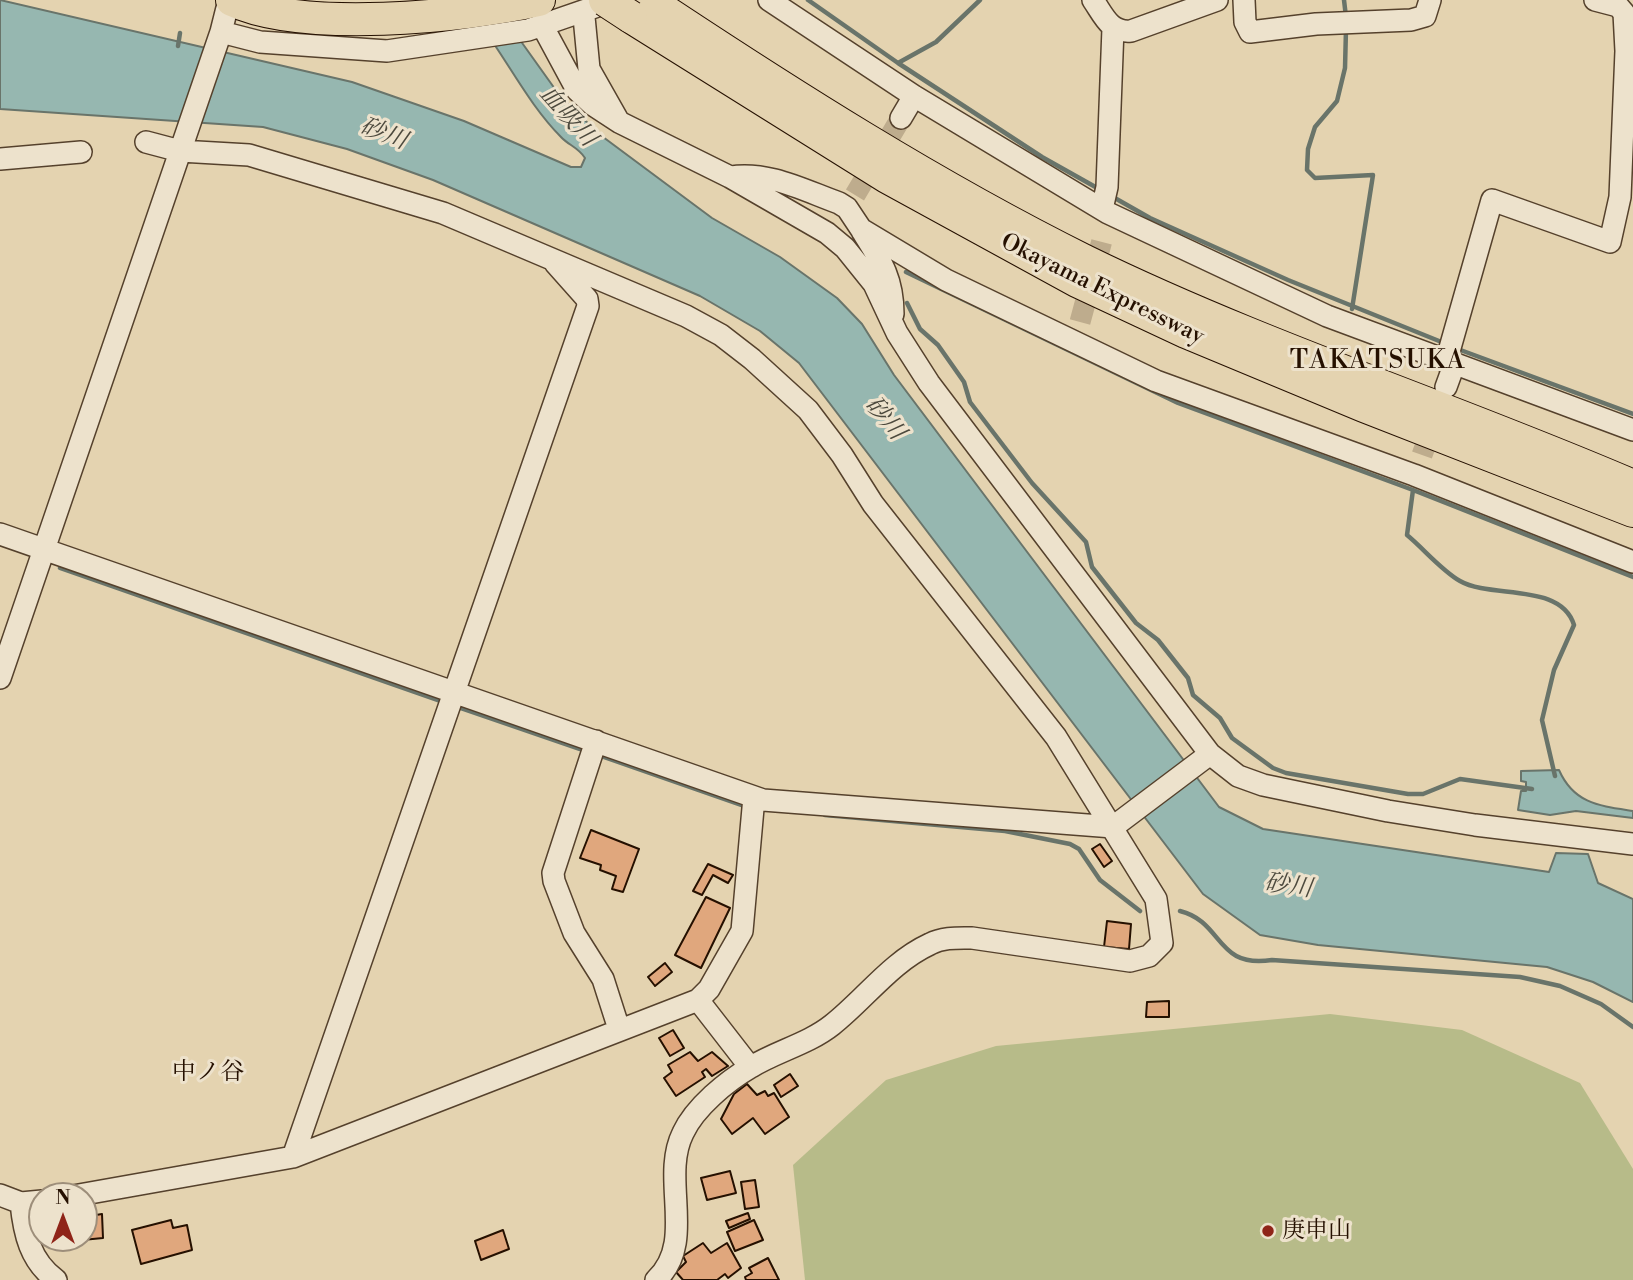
<!DOCTYPE html>
<meta charset="utf-8">
<style>
body{margin:0}
#map{position:relative;width:1633px;height:1280px;overflow:hidden;background:#e4d3b0;font-family:"Libre Bodoni",serif}
canvas{display:block}
.north{position:absolute;left:28px;top:1182px;width:70px;height:70px;box-sizing:border-box;background:#ede2cc;border:2px solid #9d8e7a;border-radius:50%;rotate:0deg;font-size:19px;font-weight:700;line-height:28px;text-align:center;color:#251000}
.north::after{content:'';display:block;margin:auto;width:24px;height:32px;background:#8f2418;clip-path:polygon(50% 0,100% 100%,50% 72%,0 100%)}
</style>
<div id="map">
<canvas width="1633" height="1280"></canvas>
<div class="north">N</div>
</div>
<script>
const ctx = document.querySelector('canvas').getContext('2d');
ctx.lineJoin = 'round';
function fillPath(path, color) { ctx.fillStyle = color; ctx.fill(path, 'evenodd'); }
function strokePath(path, color, width, dash) { ctx.strokeStyle = color; ctx.lineWidth = width; ctx.lineCap = dash ? 'butt' : 'round'; ctx.setLineDash(dash || []); ctx.stroke(path); }
function write(font, color, halo, rows, align = 'center') {
  ctx.font = font + ' "Libre Bodoni","Noto Serif JP",serif'; ctx.lineWidth = 6; ctx.setLineDash([]); ctx.textBaseline = 'middle'; ctx.strokeStyle = halo; ctx.fillStyle = color; for (const [text, x, y, turn = 0] of rows) {
    ctx.save(); ctx.translate(x, y); ctx.rotate((+turn || 0) * Math.PI / 180); ctx.textAlign = isNaN(turn) ? turn : align; if (halo) ctx.strokeText(text, 0, 0); ctx.fillText(text, 0, 0); ctx.restore();
  }
}
fillPath(new Path2D(`
 M1330,1014L1462,1030L1580,1083L1633,1169V1280H805L793,1165L886,1080L996,1046Z`), '#b7bb89');
const water = new Path2D(`
 M0,0L352,82L464,121L571,167H581L585,158C578,147 568,145 561,137C534,110 515,75 494,44L520,40L560,96L599,134L712,218L780,257L837,298L862,324L894,375L1219,807L1263,829L1549,872L1556,853L1588,854L1598,883L1633,899V1002L1593,982L1547,967L1318,945L1260,935L1203,894L799,363L760,331L700,296L433,180L347,149L263,127L0,109Z
 M1559,770C1574,804 1600,806 1633,811V818L1576,811L1550,815L1518,810L1521,791H1526V782L1521,781V771Z`);
fillPath(water, '#96b7b0');
strokePath(water, '#69746a', 2);
strokePath(new Path2D(`
 M808,0L898,63
 M980,0L936,42L898,63L1042,157L1099,189
 M1344,0L1346,17
 M1346,29L1345,68L1337,101L1315,127L1308,149L1307,170L1315,178L1373,175L1352,309
 M178,46L180,33
 M1113,197L1150,218L1288,280L1444,343
 M906,272L1178,403L1413,490L1407,535C1424,549 1441,570 1460,581C1491,599 1561,582 1574,625L1554,670L1542,720L1555,776
 M907,303L920,329L938,345L964,382L970,402L1032,483L1086,542L1092,567L1136,623L1158,640L1188,678L1193,695L1220,718L1232,738L1273,768L1286,773L1408,794H1423L1460,779L1532,789
 M1455,348L1633,414
 M1413,490L1633,577
 M60,568L443,702
 M461,708L586,751
 M598,755L744,806
 M825,815L1005,831L1070,844L1079,849L1100,880L1140,911
 M1180,911C1224,922 1215,969 1272,960L1520,977L1560,986L1601,1004L1633,1027`), '#69746a', 4.5);
const building = new Path2D(`
 M591,830L639,849L623,892L612,889L616,876L600,870L601,865L580,858Z
 M1100,844L1112,861L1104,867L1092,849Z
 M708,864L733,875L728,883L713,875L702,895L693,891Z
 M706,897L730,908L701,968L675,955Z
 M1107,921L1131,924L1129,949L1104,947Z
 M665,963L672,972L655,986L648,977Z
 M1169,1001V1017H1146L1147,1002Z
 M673,1030L684,1048L670,1056L659,1038Z
 M690,1052L698,1061L712,1052L728,1066L712,1076L706,1069L702,1072L705,1077L676,1096L664,1078L672,1072L668,1065Z
 M790,1074L798,1086L781,1097L774,1085Z
 M747,1084L757,1095L765,1091L768,1096L774,1093L789,1117L765,1134L753,1118L732,1134L721,1119L734,1094Z
 M730,1171L736,1193L707,1200L701,1178Z
 M755,1180L759,1207L745,1209L741,1182Z
 M748,1213L750,1219L729,1228L726,1221Z
 M102,1214L103,1238L72,1241V1238H84V1217Z
 M35,1220H42V1238H69L70,1242H37Z
 M171,1220L173,1228L187,1225L192,1250L141,1264L132,1230Z
 M754,1220L763,1240L735,1251L727,1232Z
 M503,1230L509,1249L481,1260L475,1241Z
 M703,1243L711,1253L727,1243L741,1268L728,1278L725,1274L717,1280H683L676,1272L686,1262L683,1256Z
 M768,1258L779,1280H746L745,1277L752,1273L749,1268Z`);
fillPath(building, '#e0a77d');
strokePath(building, '#251000', 2);
strokePath(new Path2D(`
 M855,195L901,118
 M1080,322L1104,233
 M1422,455L1434,422`), '#beac8d', 21, [21, 10]);
const minor = new Path2D(`
 M769,0L914,96L1108,213L1327,316L1633,430
 M1093,0C1104,16 1110,33 1131,31L1217,0
 M1244,0L1245,22L1250,32L1316,24L1411,20L1425,16L1430,0
 M584,17L589,69L619,122
 M543,27L577,90L593,105L619,122L730,177L827,233L845,248L874,284L897,333L929,383L1210,754L1238,776L1263,785L1388,811L1475,825L1633,844
 M221,32L260,42L387,51L528,30L615,0
 M901,118L914,96
 M146,142L180,151L249,155L443,213L686,316L721,335L752,359L808,410L842,455L873,504L1056,737L1156,899L1162,943L1149,956L1130,961L972,938C958,938 943,937 930,944C891,962 865,999 832,1025C808,1044 777,1051 751,1067C727,1081 695,1107 683,1133C660,1179 697,1242 656,1280
 M0,159L81,152
 M730,177C768,171 803,190 839,203L847,208L861,229L946,280L1156,381L1414,475L1633,562
 M1102,209L1107,187L1113,28
 M862,231C881,261 893,278 893,314
 M1446,362L1492,200L1610,242L1620,197L1626,51L1624,13L1618,6L1595,0
 M1446,387L1454,365
 M0,534L763,800L1113,827L1210,754
 M0,678L221,32L229,0
 M596,741L553,873L554,881L574,933L603,979L619,1029
 M698,1000L750,1067
 M293,1157L588,306L587,299L555,263
 M0,1195L21,1203L42,1201
 M73,1196L293,1157L698,1000L709,989L742,931L754,797
 M21,1203C24,1233 30,1261 56,1280`);
const highway = new Path2D(`
 M232,0C303,33 463,17 539,0
 M648,0C788,93 934,186 1085,261C1263,348 1452,408 1633,486
 M631,17L887,177L1077,281L1186,332L1364,406L1633,511`);
strokePath(minor, '#55412c', 24);
strokePath(highway, '#251000', 34);
strokePath(minor, '#ede2cc', 21);
strokePath(highway, '#e4d3b0', 32);
const highwayBridge = new Path2D(`
 M605,0L631,17`);
strokePath(highwayBridge, '#251000', 34, []);
strokePath(highwayBridge, '#e4d3b0', 32);
for (const [x, y, r, color] of [
 [1268,1231,7,"#8f2418"]
]) { const dot = new Path2D(); dot.arc(x, y, r, 0, 2 * Math.PI); ctx.fillStyle = color; ctx.fill(dot); strokePath(dot, '#ede2cc', 2.5); }
write('23px', '#251000', '#ede2cc', [
 ["Okayama Expressway",1102,290,26]
]);
write('23px', '#251000', '#ede2cc', [
 ["庚申山",1282,1231]
], 'left');
write('italic 24px', '#4d4a3e', '#ede2cc', [
 ["血吸川",567,117,48],
 ["砂川",383,135,21],
 ["砂川",884,419,51],
 ["砂川",1288,887,8]
]);
write('24px', '#251000', '#ede2cc', [
 ["中ノ谷",208,1073]
]);
ctx.letterSpacing = '2px';
write('26px', '#251000', '#ede2cc', [
 ["TAKATSUKA",1378,362]
]);
ctx.letterSpacing = '0px';
</script>
